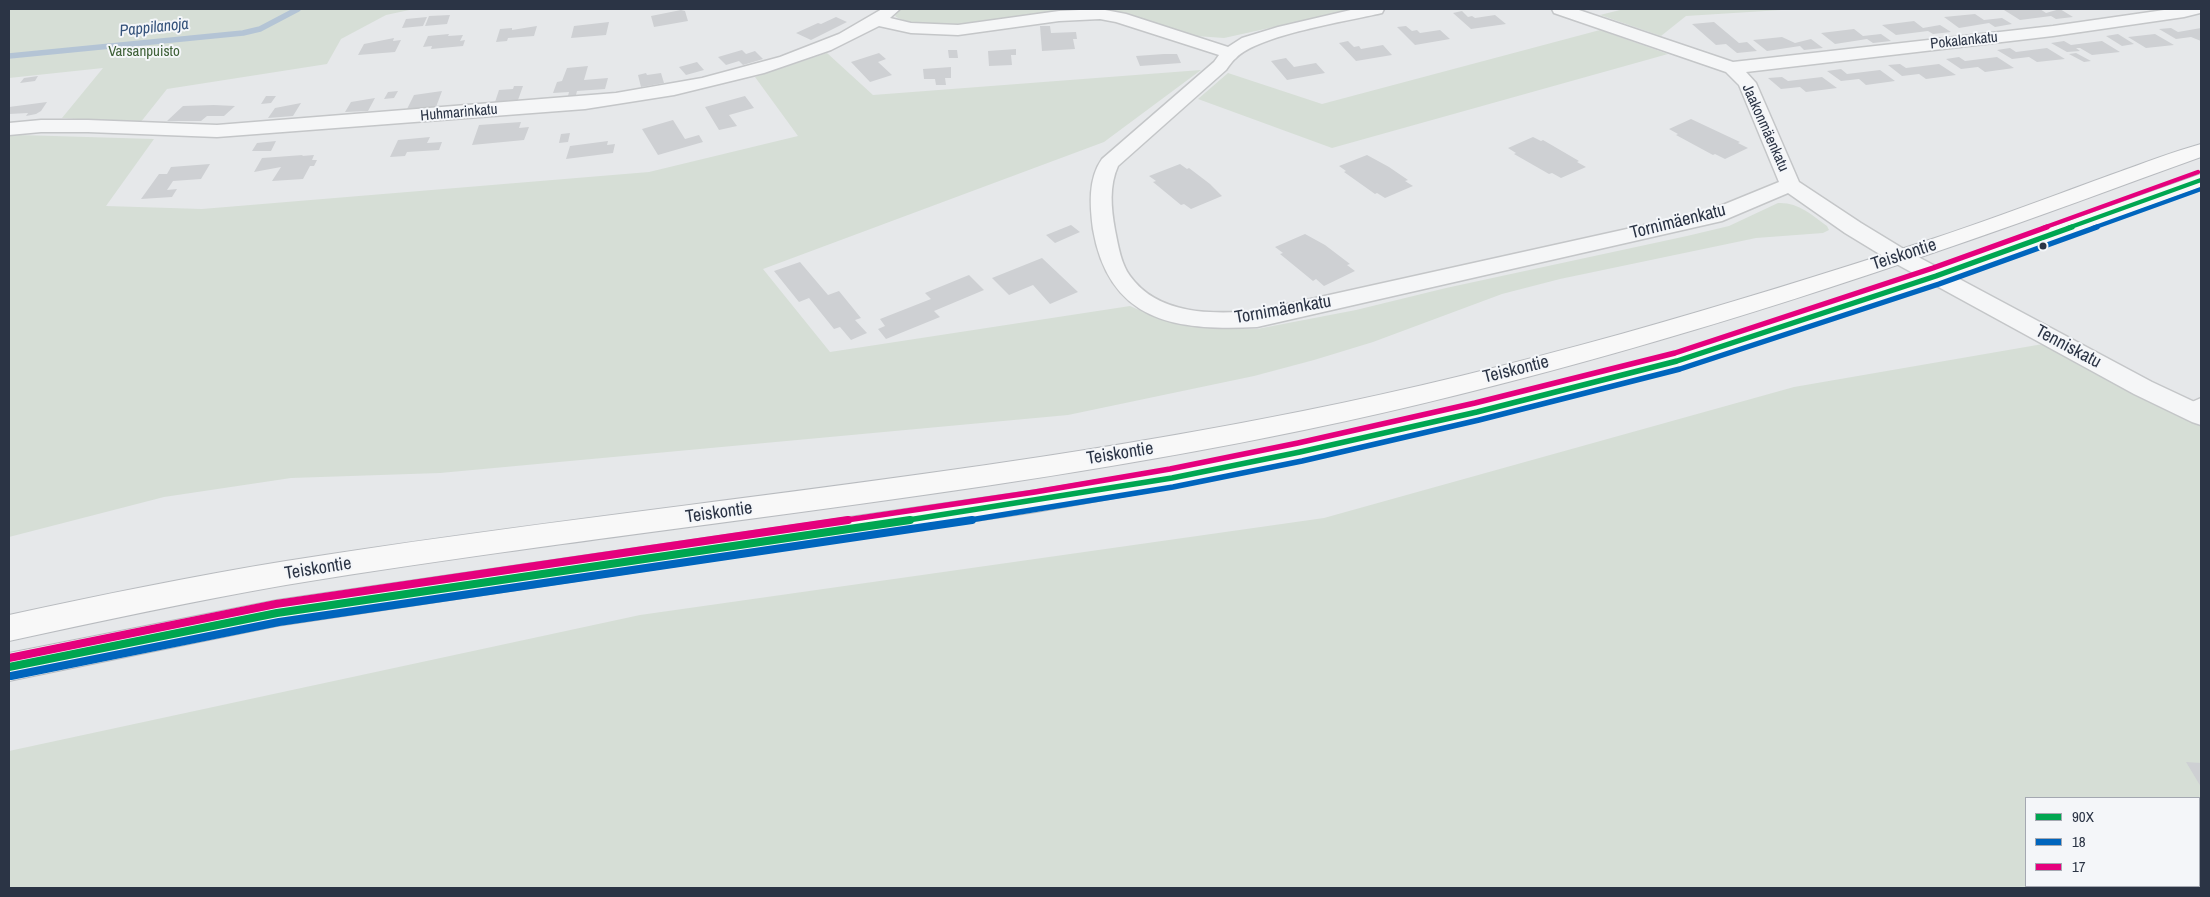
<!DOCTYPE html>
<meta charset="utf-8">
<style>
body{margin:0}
#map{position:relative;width:2210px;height:897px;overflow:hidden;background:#e6e8ea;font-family:"Archivo Narrow",sans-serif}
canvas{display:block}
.frame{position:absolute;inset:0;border:10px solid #2b3445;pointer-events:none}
.legend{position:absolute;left:2025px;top:797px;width:175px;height:90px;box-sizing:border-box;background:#f4f6f9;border:1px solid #a4a8b1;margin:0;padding:6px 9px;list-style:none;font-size:15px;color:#2b3445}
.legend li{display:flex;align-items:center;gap:10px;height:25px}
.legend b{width:25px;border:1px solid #a4a8b1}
</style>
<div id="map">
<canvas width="2210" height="897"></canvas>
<div class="frame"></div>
<ul class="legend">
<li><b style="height:6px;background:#00a651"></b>90X</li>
<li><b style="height:6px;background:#0065bd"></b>18</li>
<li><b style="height:6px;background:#e5007d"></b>17</li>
</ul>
</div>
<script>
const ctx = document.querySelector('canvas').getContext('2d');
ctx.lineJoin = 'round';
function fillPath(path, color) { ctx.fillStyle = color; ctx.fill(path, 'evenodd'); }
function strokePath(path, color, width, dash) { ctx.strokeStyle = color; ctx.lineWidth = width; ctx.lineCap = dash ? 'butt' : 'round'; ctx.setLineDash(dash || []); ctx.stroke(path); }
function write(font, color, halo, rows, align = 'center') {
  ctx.font = font + ' "Archivo Narrow",sans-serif'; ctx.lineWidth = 4; ctx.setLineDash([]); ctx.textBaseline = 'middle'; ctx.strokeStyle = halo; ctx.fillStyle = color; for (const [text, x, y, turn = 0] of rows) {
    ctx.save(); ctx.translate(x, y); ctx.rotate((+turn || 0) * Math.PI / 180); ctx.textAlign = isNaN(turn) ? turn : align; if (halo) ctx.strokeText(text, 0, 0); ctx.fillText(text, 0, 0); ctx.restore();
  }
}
fillPath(new Path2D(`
 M9,9H414L386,15L341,39L327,64L167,89L140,123L62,118L103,68L9,78Z
 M901,9H1356L1224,38L1196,36L1127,15L960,25L910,23L896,17L895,15Z
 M1624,9H1797L1686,16L1661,36L1600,15Z
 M1600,30L1668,54L1332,148L1198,99L1228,73L1322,104Z
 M827,53L873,95L1201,70L1104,142L763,269L830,352L1130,306L1157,318L1177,323L1222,329H1257L1356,310L1446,288L1687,236L1729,226L1778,203C1798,202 1812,215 1827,226L1829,230L1823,233L1756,238L1560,279L1502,294L1373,342L1314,360L1254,376L1068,415L440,473L291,478L164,497L9,537V136L20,135L154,139L106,206L202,209L649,172L798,136L755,77Z
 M2043,344L2176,415L2201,425V888H9V751L640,615L1324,518L1794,387ZM2026,798H2199V886H2026Z`), '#d6ded6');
strokePath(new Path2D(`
 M9,56L243,33L260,29L298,9`), '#b4c4d5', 5.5);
fillPath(new Path2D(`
 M2018,9H2040L2046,13L2060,9L2073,17L2056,19L2051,16L2020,20L2004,10Z
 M681,10L685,11L688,21L654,27L651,16Z
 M1462,11L1468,17L1472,16L1475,18L1495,15L1506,24L1471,29L1453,13Z
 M1975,14L1984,20L2002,18L2012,24L1995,27L1989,23L1959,28L1944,17Z
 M450,15L447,24L425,26L429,16Z
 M427,17L423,26L402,28L406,19Z
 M836,17L847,22L811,40L796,33L818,23L821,24Z
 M1914,21L1923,28L1940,25L1951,32L1933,34L1928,31L1896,35L1882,25Z
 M609,22L606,35L571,38L574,26Z
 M1714,22L1739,43L1747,42L1757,51L1737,53L1726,44L1716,45L1692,24Z
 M537,26L534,36L508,38L507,41L496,42L500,29L512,28V30Z
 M1040,26H1050L1051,33L1076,32L1077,39H1073L1075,49L1042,51Z
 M1406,26L1412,31L1417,30L1420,33L1440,30L1450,39L1415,45L1397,27Z
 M2171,28L2178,32L2201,28V41L2191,37L2176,39L2159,29Z
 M1854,29L1863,36L1881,34L1891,41L1873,43L1867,39L1835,44L1821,33Z
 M449,34L448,36L463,35L460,41L465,40L463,46L431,49L432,46L423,47L428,36Z
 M2118,34L2134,44L2122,46L2106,36Z
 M2155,34L2174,45L2146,48L2128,37Z
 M1782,37L1795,43L1811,39L1823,48L1804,50L1800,46L1767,51L1753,40Z
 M394,38L393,41L401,40L395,52L358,55L364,44Z
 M1348,41L1354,47L1359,46L1361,49L1383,45L1392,55L1356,61L1339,43Z
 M2064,41L2071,45L2102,41L2120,52L2092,55L2080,48H2076L2080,51L2067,52L2051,43Z
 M2010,48L2016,52L2047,48L2065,59L2037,62L2029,57L2012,59L1997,50Z
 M1016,49V55H1011L1012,65L989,66L988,51Z
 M742,50L746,54L755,51L763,59L743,65L739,61L726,65L718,57Z
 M948,50H957L958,58H949Z
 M879,53L886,59L878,62L892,75L870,82L851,62Z
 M2076,53L2091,61L2084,62L2069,54Z
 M1164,54H1177L1181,63L1140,66L1136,56Z
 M1959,57L1965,61L1997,57L2014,68L1985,72L1978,67L1961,69L1946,59Z
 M1286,58L1294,67L1316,63L1325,73L1287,80L1271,61Z
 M697,62L704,70L686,75L679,67Z
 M1900,64L1906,68L1939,64L1956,75L1926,79L1919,74L1902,76L1888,65Z
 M588,66L584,80L608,78L605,89L577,91L576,95L568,96L569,92L553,93L557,82L562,81L567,68Z
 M951,67V78H945L946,85H936L935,79H924L923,69Z
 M1841,69L1847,74L1880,70L1895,81L1866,85L1859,79L1841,81L1827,71Z
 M646,73L647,75L661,73L664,83L641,87L638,75Z
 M38,76L35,81L20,83L24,78Z
 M1782,77L1788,81L1822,77L1837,88L1806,92L1800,87L1781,89L1768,78Z
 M514,86H523L518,100L495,102L499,90L513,89Z
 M398,91L394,98L384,99L388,92Z
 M442,91L436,107L407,109L414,95Z
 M266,96H276L271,103L261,104Z
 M745,96L754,108L729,115L737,126L719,130L705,107Z
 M375,98L368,111L345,112L351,102Z
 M47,102L41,111L36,114L26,116L28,113L9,114V107Z
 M301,103L293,116L268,118L275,108Z
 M214,105L235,106L224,116H207L201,121H167L183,106Z
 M1691,119L1740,142L1738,143L1748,148L1725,159L1715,154L1713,155L1676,135L1678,134L1669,129Z
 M673,120L685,139L699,135L703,142L658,155L642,129Z
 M521,122L519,128L529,127L524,140L472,145L479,125Z
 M570,133L568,142L559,143L561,134Z
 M430,137L427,143L442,142L439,150L407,152L405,156L390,157L398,140Z
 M1533,137L1541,141L1543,140L1579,161L1577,162L1586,167L1561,178L1552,173L1549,174L1514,154L1516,153L1508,148Z
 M276,141L271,151H252L257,143Z
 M608,141L607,145L615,144L613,153L566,159L570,146Z
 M303,155L302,156L314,155L312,160H317L314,166H310L303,179L272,181L281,167L254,172L262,158Z
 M1367,155L1389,167L1408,180L1405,181L1413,186L1385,198L1377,193L1375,194L1344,172L1346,171L1339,166Z
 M210,164L201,179L173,181L167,190L177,189L172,197L141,199L159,174H167L171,167Z
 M1180,164L1187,169L1189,168L1210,184L1222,196L1191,209L1184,204L1181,205L1153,182L1156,181L1149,176Z
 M1071,225L1080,232L1055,243L1046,235Z
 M1305,234L1325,245L1350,264L1347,265L1355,271L1324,286L1316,279L1313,281L1280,254L1283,253L1275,247Z
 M1042,258L1078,292L1050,304L1033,285L1009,295L992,278Z
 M800,262L828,295L839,291L861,318L855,320L867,333L851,340L840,327L834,329L809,298L799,302L774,271Z
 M969,275L984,290L934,311L940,317L886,339L878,329L885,326L880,319L931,299L925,293Z
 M2186,762L2201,763V787Z`), '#ced0d3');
const service = new Path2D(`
 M2201,398V407L2187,413L2183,412L2181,409L2183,406Z`);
const minor = new Path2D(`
 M882,9H900L890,18L911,23L958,25L1059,11L1100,9L1126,14L1228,47L1242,38L1278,27L1355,9H1384L1382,13C1348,21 1258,35 1236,58C1232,61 1229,66 1226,70L1118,166C1109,186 1111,208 1115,230C1118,245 1121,264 1130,276C1159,316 1213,314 1257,311L1708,211L1779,182L1739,85L1726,72L1554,13L1552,9H1576L1733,62L2053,26L2171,9H2201L2200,13L2184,17L2053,36L1746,72L1756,83L1799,182L1861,223L1907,251L2152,382L2201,405V425L2192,422L2134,394L1891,261L1845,233L1788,193L1722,221L1257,327C1175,331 1109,322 1093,229C1090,205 1088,179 1102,159L1214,62L1219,55L1116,22L1100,19L1059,21L958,35L911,33L879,26L831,50L764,73L674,95L585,109L217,137L88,132H41L9,135V123L41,120H88L217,125L616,93L702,78L780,57L839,34Z`);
const trunk = new Path2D(`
 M2201,144V157C2120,186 2038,217 1956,245C1743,319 1525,384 1304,430C968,500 624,529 286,585C193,601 101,621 9,641V615C101,595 193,576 286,561C624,507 967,479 1303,411C1517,368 1727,306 1935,238C1995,218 2055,195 2116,173C2144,163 2172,152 2201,144Z
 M2201,174V187L1944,281L1686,367L1477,421L1300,462L1172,488L1036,512L277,626L9,681V653L277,600L1036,490L1172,468L1300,442L1477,403L1671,354L1928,271Z`);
strokePath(service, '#c4c6c8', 3);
strokePath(minor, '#c4c6c8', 3);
strokePath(trunk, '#b8bbbf', 2);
fillPath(service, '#f5f6f7');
fillPath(minor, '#f5f6f7');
fillPath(trunk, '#f8f8f8');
strokePath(new Path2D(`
 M2068,228L2201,180`), '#00a651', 4.5);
strokePath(new Path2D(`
 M902,521L1172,478L1300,452L1477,412L1677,361L1936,276L2072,227`), '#00a651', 5.5);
strokePath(new Path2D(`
 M9,667L277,613L910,520`), '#00a651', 8);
strokePath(new Path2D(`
 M2093,228L2201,189`), '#0065bd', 4.5);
strokePath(new Path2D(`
 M964,521L1173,487L1302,461L1479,420L1680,369L1939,284L2097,227`), '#0065bd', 5.5);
strokePath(new Path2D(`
 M11,676L279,622L972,520`), '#0065bd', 8);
strokePath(new Path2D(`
 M2043,228L2198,172`), '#e5007d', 4.5);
strokePath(new Path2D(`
 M840,521L1035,492L1170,469L1298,443L1475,403L1675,353L1933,268L2047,227`), '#e5007d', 5.5);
strokePath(new Path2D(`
 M9,658L276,604L848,520`), '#e5007d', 8);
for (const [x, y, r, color] of [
 [2043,246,4.5,"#2b3445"]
]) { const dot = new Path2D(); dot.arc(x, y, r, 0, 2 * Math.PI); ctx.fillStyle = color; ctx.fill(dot); strokePath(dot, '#f4f6f9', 2); }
write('15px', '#2b3445', '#f4f6f9', [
 ["Pokalankatu",1964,41,-6],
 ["Huhmarinkatu",459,113,-5],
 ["Jaakonmäenkatu",1765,128,66]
]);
write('15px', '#3f6138', '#f4f6f9', [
 ["Varsanpuisto",144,52]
]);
write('italic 16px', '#34527a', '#f4f6f9', [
 ["Pappilanoja",154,28,-6]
]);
write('18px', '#2b3445', '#f4f6f9', [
 ["Tornimäenkatu",1678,222,-14],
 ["Teiskontie",1904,255,-18],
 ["Tornimäenkatu",1283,310,-10],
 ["Tenniskatu",2068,347,28],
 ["Teiskontie",1516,370,-14],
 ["Teiskontie",1120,454,-9],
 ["Teiskontie",719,513,-8],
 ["Teiskontie",318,569,-9]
]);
</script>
